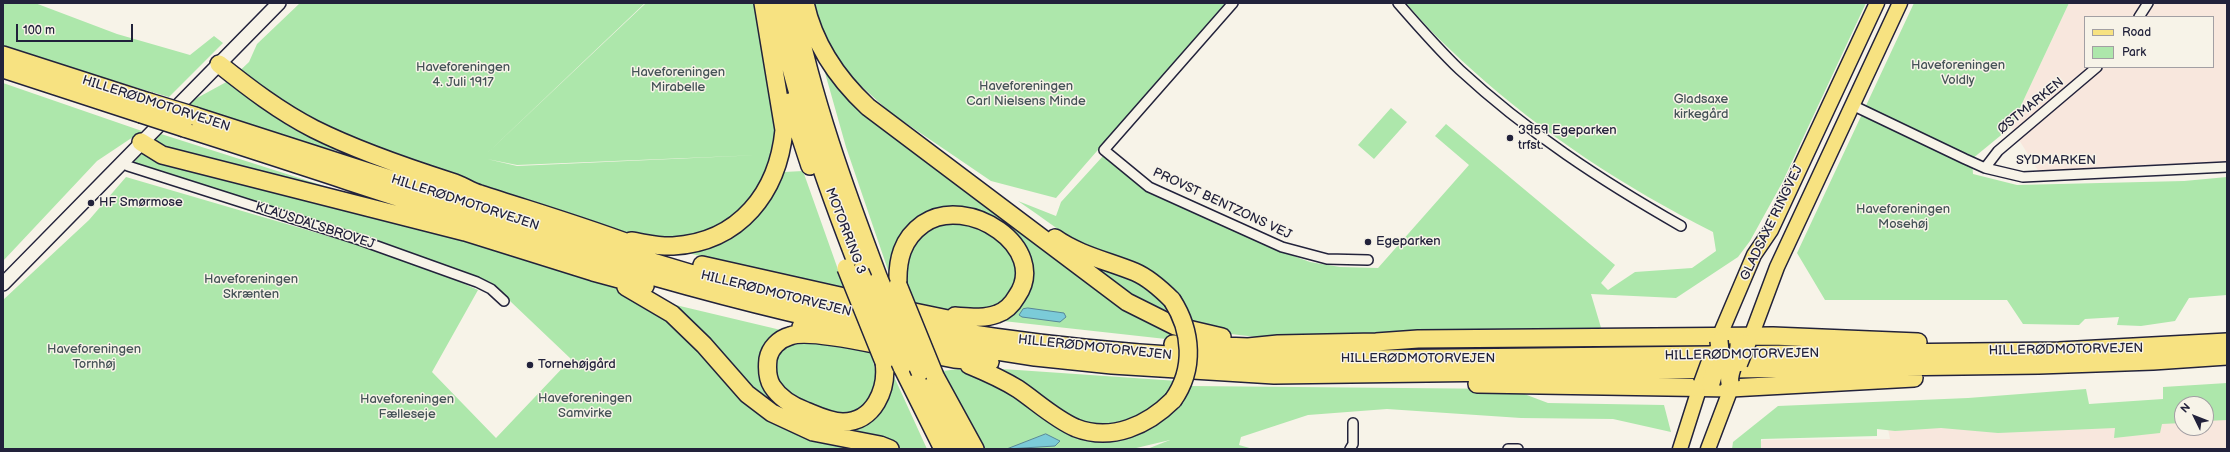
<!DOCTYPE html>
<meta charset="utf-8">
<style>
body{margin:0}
#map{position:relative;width:2230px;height:452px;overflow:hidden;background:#f7f3e8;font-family:"Balsamiq Sans",sans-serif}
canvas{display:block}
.frame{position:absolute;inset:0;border:4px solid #22223b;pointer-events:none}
.legend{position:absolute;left:2084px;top:16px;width:130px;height:52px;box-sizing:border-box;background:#f7f3e8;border:1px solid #a29fa3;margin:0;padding:5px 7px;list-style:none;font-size:12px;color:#22223b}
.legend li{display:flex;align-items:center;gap:8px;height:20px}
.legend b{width:20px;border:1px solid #a29fa3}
.north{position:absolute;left:2174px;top:396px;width:40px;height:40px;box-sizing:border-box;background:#f7f3e8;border:1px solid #a29fa3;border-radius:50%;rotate:313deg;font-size:11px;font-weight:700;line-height:16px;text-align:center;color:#22223b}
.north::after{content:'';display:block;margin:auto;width:14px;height:18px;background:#22223b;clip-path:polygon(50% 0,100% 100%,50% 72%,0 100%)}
.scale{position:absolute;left:16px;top:24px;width:117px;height:18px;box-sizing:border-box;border:2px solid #22223b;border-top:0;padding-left:5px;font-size:12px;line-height:14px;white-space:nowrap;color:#22223b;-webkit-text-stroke:3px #f7f3e8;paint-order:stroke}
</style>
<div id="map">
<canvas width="2230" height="452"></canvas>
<div class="frame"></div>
<ul class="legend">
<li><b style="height:5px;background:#f7e281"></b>Road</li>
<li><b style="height:11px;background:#ade7ab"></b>Park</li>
</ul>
<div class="north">N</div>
<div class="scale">100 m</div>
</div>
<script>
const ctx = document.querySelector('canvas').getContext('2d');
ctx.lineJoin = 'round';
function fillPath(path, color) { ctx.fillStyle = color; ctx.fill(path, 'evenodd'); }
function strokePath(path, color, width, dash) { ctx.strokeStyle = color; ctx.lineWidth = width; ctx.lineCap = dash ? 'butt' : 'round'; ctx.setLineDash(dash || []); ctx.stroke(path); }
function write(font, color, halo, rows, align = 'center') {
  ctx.font = font + ' "Balsamiq Sans",sans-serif'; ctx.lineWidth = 3; ctx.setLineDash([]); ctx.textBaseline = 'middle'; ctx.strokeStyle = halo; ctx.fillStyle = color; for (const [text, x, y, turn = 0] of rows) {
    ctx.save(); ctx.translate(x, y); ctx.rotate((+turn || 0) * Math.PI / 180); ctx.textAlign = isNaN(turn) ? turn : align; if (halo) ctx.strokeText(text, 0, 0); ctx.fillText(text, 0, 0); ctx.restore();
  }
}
fillPath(new Path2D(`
 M2069,3H2227V161L2039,172L2011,127ZM2085,17H2213V67H2085Z
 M2227,396V449H1752L1763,440L1890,439L1887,424ZM2182,404H2206V428H2182Z`), '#f8e7dd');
fillPath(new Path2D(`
 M3,3H35L117,34L190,55L214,36L223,43L169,97L3,49Z
 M300,3H645L482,158L646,3H755L776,138L762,187L726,226L671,240L629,235L456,180L313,145L186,104L230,80L249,62L257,44ZM760,155L517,166L487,159L517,165Z
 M813,3H1226L1056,198L991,181L891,113L849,75L824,37Z
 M1406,3H1866L1782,183L1750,241L1738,257L1676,298L1591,294L1602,331L1265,338L1222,333L1193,326C1184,299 1166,276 1138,265C1123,259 1107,256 1092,249C1066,237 1042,217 1018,201L1056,216L1061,202L1103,156L1138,184L1164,198L1272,248L1310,262L1340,267L1378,268L1469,165L1435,136L1446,124L1615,265L1601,283L1608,290L1635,272L1692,268L1716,251L1713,232C1624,187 1543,134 1470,68C1447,47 1426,27 1406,3Z
 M1914,3H2069L2011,127L1972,159L1973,174L2017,185L2184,181L2227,177V295L2189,298L2175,321L2141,326L2117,325L2119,317L2085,319L2079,325L2023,324L2007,300H1825L1797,253Z
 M818,48L837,79L1183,333L1184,341L994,320L1029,282L993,218L972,209L945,206L921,216L890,276L846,147Z
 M3,83L142,131L97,161L3,261Z
 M1391,108L1407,122L1374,159L1358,145Z
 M161,134L384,205L619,289L671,319L741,395L864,449H4L3,300L89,220L126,177L413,261L478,290L432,372L496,438L571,359L490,282L131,165Z
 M803,171L846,292L680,251L771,195L784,172Z
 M946,220L992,230L1020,259C1018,270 1017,286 1012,296C997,324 939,309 913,305L900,273L903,256L928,226Z
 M1076,255L1153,284L1180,321L1151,311Z
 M663,302L785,331L771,344L773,389L854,424L891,370L927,449H901L866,433L837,430L780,411L747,386Z
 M797,339L871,351L878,384L869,404L849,416L828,415L780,388L771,363L780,348Z
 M988,368L1178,381L1147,419L1096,431Z
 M958,369L991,379L1102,440C1143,439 1169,421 1190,386L1511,389L1548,403L1664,405L1671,432L1613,419L1521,418L1387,409L1308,415L1241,437L1239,445L1253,449H1147L1170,440L1132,449H983L963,415L943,371Z
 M2227,383V420L2206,421V404H2182V423L2162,424L2160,433L2114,438L2115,428L1998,433L1941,428L1895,431L1877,429V436L1761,439V449H1732L1733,442L1778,406L1968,398L2086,389L2089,404L2163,399V387Z`), '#ade7ab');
const water = new Path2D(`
 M1028,308L1064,313L1066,317L1060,322L1022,317L1019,315L1023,309Z
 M1046,434L1060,441L1055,446L1007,449Z`);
fillPath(water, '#7bcbd8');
strokePath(water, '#578799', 1);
const street = new Path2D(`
 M1233,3L1104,150L1149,187L1282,247L1327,259L1368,260
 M1398,3C1418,26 1438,49 1460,70C1527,132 1602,181 1681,226
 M2139,17L2148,3
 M1852,105L1965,159L1985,168L2023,177L2227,167
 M122,161L128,166L360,240L477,282L491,289L504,301
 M1985,168L1998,151L2097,67
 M1350,449L1353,444V423
 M1508,449H1518`);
const secondary = new Path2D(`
 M3,284L279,3`);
const primary = new Path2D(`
 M1717,342L1754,255L1771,230L1877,3
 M1749,342L1777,267L1900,3
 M1680,449L1701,383
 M1708,449L1733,383`);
const highway = new Path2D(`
 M776,3C794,95 826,185 860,272
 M793,3C812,98 845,189 879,279
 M805,3C814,44 838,79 868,107L1127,302L1175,326L1222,337
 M3,55L149,102
 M219,64C249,88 279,111 314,129C358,151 405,167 452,182C462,185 470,191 480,194C535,212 590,228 644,249
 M3,69L141,114
 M789,102L810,166
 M195,116L583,241L726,284L878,317
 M184,128C416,201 646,286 884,333
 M141,142L162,155L465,232L593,272L645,286
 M1055,238C1079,255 1108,261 1135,272C1149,278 1161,289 1172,300
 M631,241C645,243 660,247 673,246C740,242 778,192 784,130L763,3
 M702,265L871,303
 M898,285C897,260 902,239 923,224C967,193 1050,248 1017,296C1013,303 1006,311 997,314C984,319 969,317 955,316
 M626,287L672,314L704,345L747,394L772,413L813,432L880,445L890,449
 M895,308L967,323
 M902,322C1027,345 1153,357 1280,360L2059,351L2227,342
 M801,327L836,337
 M908,337L1035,357L1112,365L1274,375L2039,365L2153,361L2227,356
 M1173,344L1248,347L1278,344L1376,342L1418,339L1773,336L1918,342
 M913,351L954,359L990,362
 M884,362C888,389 874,422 843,422C830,422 818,416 806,411C793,406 779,397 772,386C767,378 767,368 768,359C770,348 779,339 790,336C809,329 867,343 889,347
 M969,365C986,372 1002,379 1018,389C1037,402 1055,419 1076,428C1112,442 1148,425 1173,400
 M902,367L943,449
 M920,372L959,449
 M935,376L975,449
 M1477,384L1731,388L1914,378`);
strokePath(street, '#22223b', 12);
strokePath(secondary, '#22223b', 16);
strokePath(primary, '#22223b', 17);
strokePath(highway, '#22223b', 20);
strokePath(street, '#f7f3e8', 9);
strokePath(secondary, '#f7f3e8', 13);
strokePath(primary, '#f7e281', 14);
strokePath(highway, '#f7e281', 17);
const primaryBridge = new Path2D(`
 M1740,364L1749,342
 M1701,383L1712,353`);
const highwayBridge = new Path2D(`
 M149,102L195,116
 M141,114L184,128
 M846,268L884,362
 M860,272L902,367
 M879,279L920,372
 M898,285L935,376
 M1172,300C1192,331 1195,369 1173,400
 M1711,383L1720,351L1719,341
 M1730,383C1727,369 1741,356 1739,342`);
strokePath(primaryBridge, '#22223b', 17, []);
strokePath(highwayBridge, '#22223b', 20, []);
strokePath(primaryBridge, '#f7e281', 14);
strokePath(highwayBridge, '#f7e281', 17);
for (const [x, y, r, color] of [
 [1510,138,4,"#22223b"],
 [91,203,4,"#22223b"],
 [1368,242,4,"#22223b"],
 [530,365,4,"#22223b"]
]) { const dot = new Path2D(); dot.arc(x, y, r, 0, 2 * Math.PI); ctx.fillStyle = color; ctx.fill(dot); strokePath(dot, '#f7f3e8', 1.5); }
write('13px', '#455357', '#f7f3e8', [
 ["Haveforeningen",1958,66],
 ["Voldly",1958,81],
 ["Haveforeningen",463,68],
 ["4. Juli 1917",463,83],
 ["Haveforeningen",678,73],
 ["Mirabelle",678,88],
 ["Haveforeningen",1026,87],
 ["Carl Nielsens Minde",1026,102],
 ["Gladsaxe",1701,100],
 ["kirkegård",1701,115],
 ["Haveforeningen",1903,210],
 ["Mosehøj",1903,225],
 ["Haveforeningen",251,280],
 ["Skrænten",251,295],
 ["Haveforeningen",94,350],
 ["Tornhøj",94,365],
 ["Haveforeningen",585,399],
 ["Samvirke",585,414],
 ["Haveforeningen",407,400],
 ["Fælleseje",407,415]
]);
write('13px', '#22223b', '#f7f3e8', [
 ["HILLERØDMOTORVEJEN",156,104,18],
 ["ØSTMARKEN",2031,106,-39],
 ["SYDMARKEN",2056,161],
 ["HILLERØDMOTORVEJEN",465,203,18],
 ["PROVST BENTZONS VEJ",1222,204,25],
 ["GLADSAXE RINGVEJ",1772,223,-64],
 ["KLAUSDALSBROVEJ",315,226,18],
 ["MOTORRING 3",845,231,69],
 ["HILLERØDMOTORVEJEN",776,294,14],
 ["HILLERØDMOTORVEJEN",1095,348,6],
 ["HILLERØDMOTORVEJEN",2066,350,-1],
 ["HILLERØDMOTORVEJEN",1742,355,-1],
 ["HILLERØDMOTORVEJEN",1418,359]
]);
write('13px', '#22223b', '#f7f3e8', [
 ["3959 Egeparken",1518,131],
 ["trfst.",1518,146],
 ["HF Smørmose",99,203],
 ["Egeparken",1376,242],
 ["Tornehøjgård",538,365]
], 'left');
</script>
